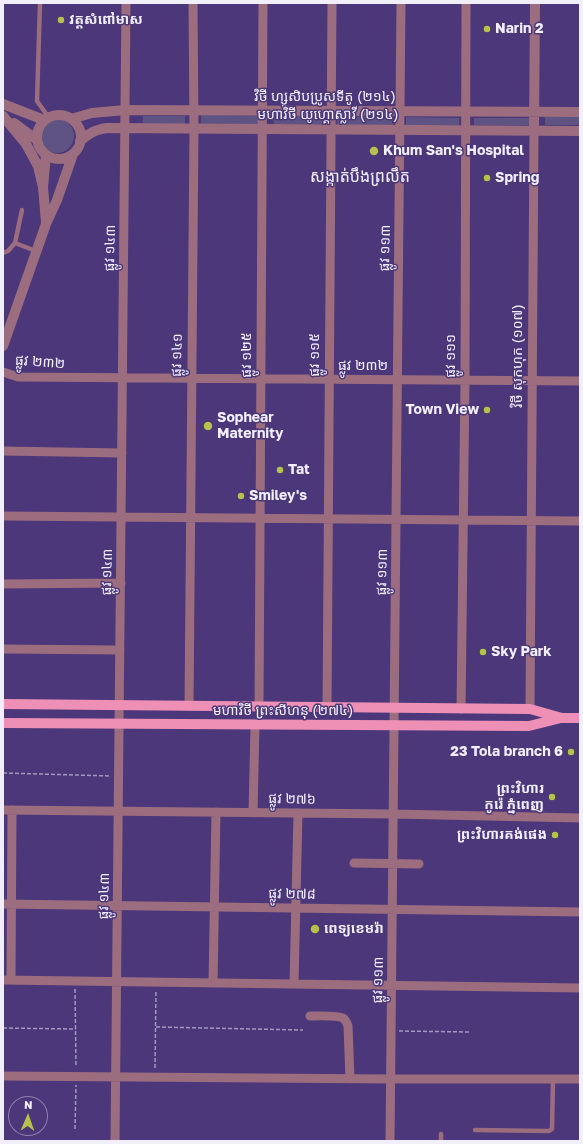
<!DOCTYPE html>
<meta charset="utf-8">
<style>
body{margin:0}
#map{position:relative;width:583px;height:1144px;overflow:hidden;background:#4b3779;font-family:"Golos Text",sans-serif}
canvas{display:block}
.frame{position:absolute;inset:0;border:4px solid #f1eefe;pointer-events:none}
.north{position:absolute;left:8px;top:1096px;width:40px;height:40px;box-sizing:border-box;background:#4b3779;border:1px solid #8d80ae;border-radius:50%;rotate:2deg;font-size:11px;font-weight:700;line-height:16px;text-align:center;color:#f1eefe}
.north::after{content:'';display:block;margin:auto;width:14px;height:18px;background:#b5c249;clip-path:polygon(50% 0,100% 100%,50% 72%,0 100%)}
</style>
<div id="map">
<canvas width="583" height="1144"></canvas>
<div class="frame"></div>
<div class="north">N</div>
</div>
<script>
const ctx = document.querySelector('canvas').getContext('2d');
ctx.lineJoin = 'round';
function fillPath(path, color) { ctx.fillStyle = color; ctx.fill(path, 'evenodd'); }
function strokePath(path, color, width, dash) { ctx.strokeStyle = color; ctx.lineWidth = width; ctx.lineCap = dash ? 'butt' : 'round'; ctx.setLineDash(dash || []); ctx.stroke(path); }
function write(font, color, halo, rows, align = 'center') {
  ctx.font = font + ' "Golos Text","Noto Sans Khmer",sans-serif'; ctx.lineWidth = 3; ctx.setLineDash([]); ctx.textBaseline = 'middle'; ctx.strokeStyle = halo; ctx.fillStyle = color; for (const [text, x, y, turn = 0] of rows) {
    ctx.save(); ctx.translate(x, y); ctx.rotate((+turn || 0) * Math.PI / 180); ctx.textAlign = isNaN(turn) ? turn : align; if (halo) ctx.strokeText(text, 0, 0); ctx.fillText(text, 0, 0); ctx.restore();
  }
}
fillPath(new Path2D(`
 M201,115L260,116V125L201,124Z
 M274,115L325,116V124H274Z
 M143,116H185V124H143Z
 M337,116L393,117V126L337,125Z
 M406,117L459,118V125H406Z
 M545,117H580V125H545Z
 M474,118H530V125H474Z
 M40 136a17 17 0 1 1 34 0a17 17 0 1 1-34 0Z`), '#5f5383');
strokePath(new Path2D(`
 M3,773L111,776
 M75,989L76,1067
 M156,1027L303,1030
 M3,1028L76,1029
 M399,1031L470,1032
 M155,1068L156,990
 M75,1129L76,1085`), '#a399c0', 1.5, [4, 2]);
strokePath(new Path2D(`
 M40,3L37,101L49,118
 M15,243L22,210
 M3,253L8,251L15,243L36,251
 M475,1130L549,1131L552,1129L553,1079
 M441,1134V1141`), '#9c6d7f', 4.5);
strokePath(new Path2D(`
 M3,372L18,377L580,381
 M3,451L122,453
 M3,516L580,521
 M3,584L121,583
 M3,649L120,650
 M189,706L194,129L193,3
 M259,707L263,3
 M327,708L332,3
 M461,709L465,380L466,3
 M530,709L534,131
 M3,810L393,814L580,818
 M253,813L255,725
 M354,863L419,864
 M3,904L580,912
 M3,980L580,988
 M11,980L12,810
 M213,983L216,812
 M294,984L298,813
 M310,1016C318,1016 337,1015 343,1018C346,1020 347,1023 348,1026L350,1079
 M3,1076L391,1079H580
 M115,1141L126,3
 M390,1141L401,3`), '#9c6d7f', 9);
strokePath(new Path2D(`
 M3,104L44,120
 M37 137a22 22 0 1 1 44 0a22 22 0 1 1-44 0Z
 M3,116L26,144L38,166L43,187
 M71,119L92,113L125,110L580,112
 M14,123L37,140
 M534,131L535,3
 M80,141C90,133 94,130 107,128L580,131
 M46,222L43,187L46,155
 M3,346L46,224L57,200L73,154`), '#9c6d7f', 10);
strokePath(new Path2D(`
 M3,704L530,709L562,718H580
 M3,723L529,726L561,718`), '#ee90b6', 10);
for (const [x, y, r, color] of [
 [61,20,4,"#b5c249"],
 [487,29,4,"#b5c249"],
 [374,151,5,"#b5c249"],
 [487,178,4,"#b5c249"],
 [487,410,4,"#b5c249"],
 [208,426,5,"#b5c249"],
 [280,470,4,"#b5c249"],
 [241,496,4,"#b5c249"],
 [483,652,4,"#b5c249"],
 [571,752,4,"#b5c249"],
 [552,797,4,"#b5c249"],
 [555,835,4,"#b5c249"],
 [315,929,5,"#b5c249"]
]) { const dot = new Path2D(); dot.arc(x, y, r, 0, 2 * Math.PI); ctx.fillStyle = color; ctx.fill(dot); strokePath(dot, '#4b3779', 1.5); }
write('bold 14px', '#f1eefe', '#4b3779', [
 ["វត្តសំពៅមាស",69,20],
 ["Narin 2",495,29],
 ["Khum San's Hospital",383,151],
 ["Spring",495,178],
 ["Town View",479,410,"right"],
 ["Sophear",217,418],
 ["Maternity",217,434],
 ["Tat",288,470],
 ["Smiley's",249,496],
 ["Sky Park",491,652],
 ["23 Tola branch 6",563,752,"right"],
 ["ព្រះវិហារ",544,789,"right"],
 ["កូរ៉េ ភ្នំពេញ",544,805,"right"],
 ["ព្រះវិហារគង់ផេង",547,835,"right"],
 ["ពេទ្យខេមរ៉ា",324,929]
], 'left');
write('14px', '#f1eefe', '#4b3779', [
 ["វិថី ហ្សូសិបប្រូសទីតូ (២១៤)",325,97],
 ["មហាវិថី យូហ្គោស្លាវី (២១៤)",328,115],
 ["ផ្លូវ ១៤៣",110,248,-89],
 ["ផ្លូវ ១១៣",385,248,-89],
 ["ផ្លូវ ១៤១",177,355,-89],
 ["ផ្លូវ ១២៥",247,355,-90],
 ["ផ្លូវ ១១៥",315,355,-90],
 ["ផ្លូវ ១១១",451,356,-90],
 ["វិថី សុកហុក (១០៧)",518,356,-90],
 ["ផ្លូវ ២៣២",40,362,4],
 ["ផ្លូវ ២៣២",363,366],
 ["ផ្លូវ ១៤៣",107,572,-89],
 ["ផ្លូវ ១១៣",382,572,-89],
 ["មហាវិថី ព្រះសីហនុ (២៧៤)",283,711],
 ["ផ្លូវ ២៧៦",292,799,1],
 ["ផ្លូវ ២៧៨",292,894,1],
 ["ផ្លូវ ១៤៣",104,896,-89],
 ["ផ្លូវ ១១៣",378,980,-89]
]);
write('16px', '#f1eefe', '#4b3779', [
 ["សង្កាត់បឹងព្រលឹត",360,177]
]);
</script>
